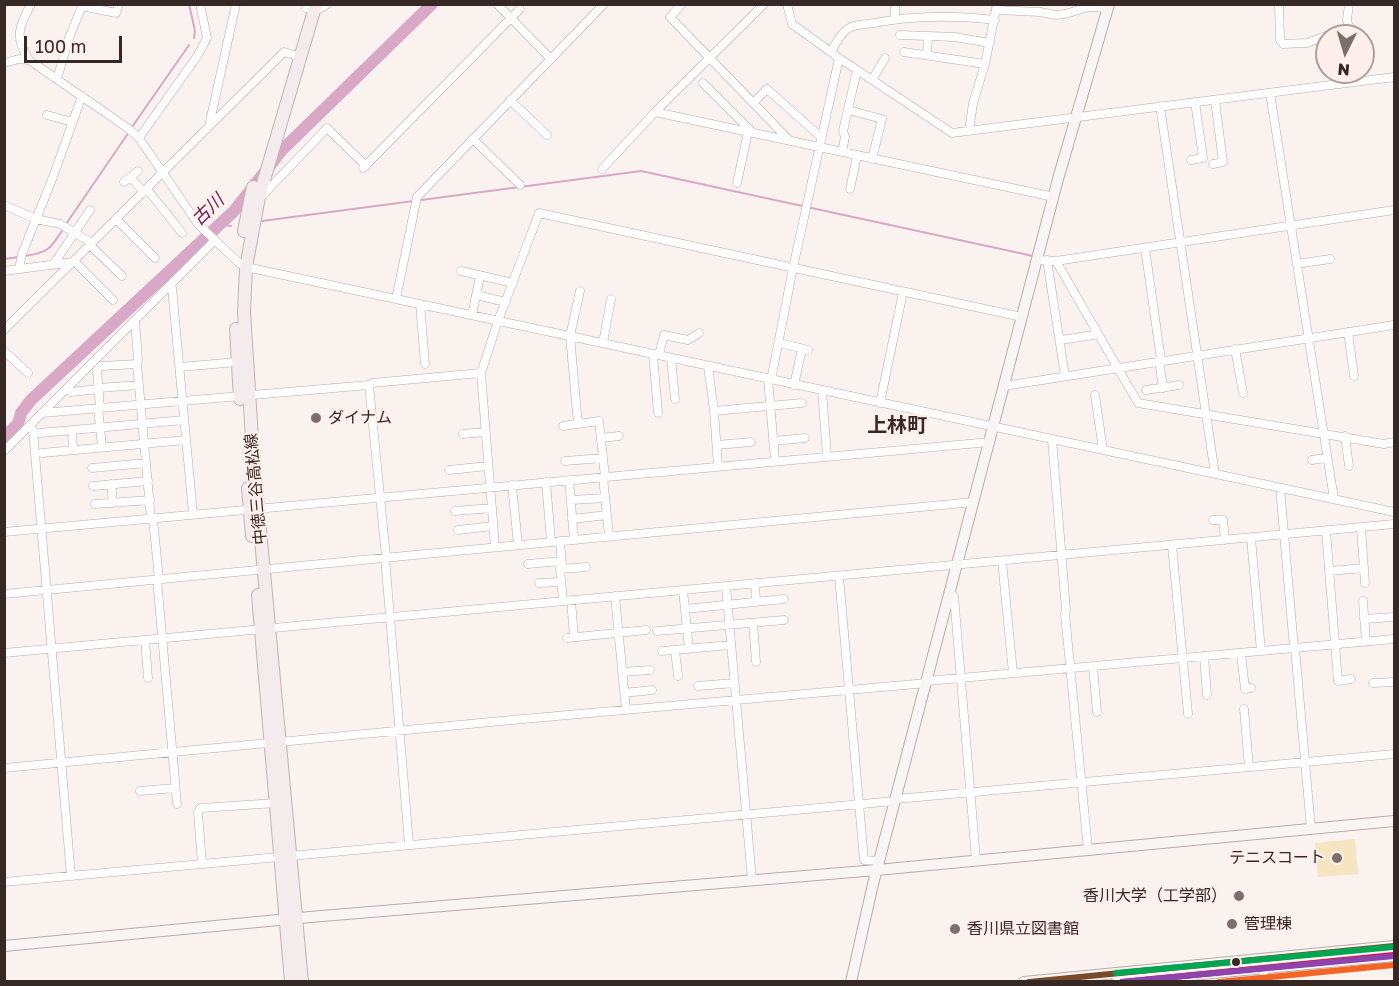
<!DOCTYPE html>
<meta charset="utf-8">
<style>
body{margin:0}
#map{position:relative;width:1399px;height:986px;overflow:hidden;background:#faf2ef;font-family:"Golos Text",sans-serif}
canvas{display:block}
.frame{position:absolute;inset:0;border:6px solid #362825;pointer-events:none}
.north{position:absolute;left:1315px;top:24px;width:60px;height:60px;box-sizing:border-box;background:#feefeb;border:2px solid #ae9f9c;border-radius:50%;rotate:185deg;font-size:16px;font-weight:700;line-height:24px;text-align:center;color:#362825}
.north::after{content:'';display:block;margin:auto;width:21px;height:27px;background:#7b6f6c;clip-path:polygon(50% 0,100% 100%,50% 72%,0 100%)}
.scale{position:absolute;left:24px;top:36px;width:98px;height:27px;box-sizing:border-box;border:3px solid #362825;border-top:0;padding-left:8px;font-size:18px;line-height:21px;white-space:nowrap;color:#362825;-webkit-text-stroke:4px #feefeb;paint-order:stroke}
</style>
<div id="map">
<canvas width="1399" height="986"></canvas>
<div class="frame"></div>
<div class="north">N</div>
<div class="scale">100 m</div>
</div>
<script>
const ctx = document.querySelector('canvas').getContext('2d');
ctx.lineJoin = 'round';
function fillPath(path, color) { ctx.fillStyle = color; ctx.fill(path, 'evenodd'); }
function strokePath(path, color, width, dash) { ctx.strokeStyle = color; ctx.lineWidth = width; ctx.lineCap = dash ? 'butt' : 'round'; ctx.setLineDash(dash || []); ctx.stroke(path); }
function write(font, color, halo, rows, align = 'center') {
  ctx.font = font + ' "Golos Text","Noto Sans JP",sans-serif'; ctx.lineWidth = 4.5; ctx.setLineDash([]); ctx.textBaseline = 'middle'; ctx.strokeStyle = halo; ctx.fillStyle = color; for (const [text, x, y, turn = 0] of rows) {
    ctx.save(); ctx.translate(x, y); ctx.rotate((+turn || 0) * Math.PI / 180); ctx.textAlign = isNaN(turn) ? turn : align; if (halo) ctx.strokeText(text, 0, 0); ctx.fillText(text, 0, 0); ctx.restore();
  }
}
fillPath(new Path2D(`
 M1355,839L1358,874L1318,877L1315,843Z`), '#f5e5c1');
strokePath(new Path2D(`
 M189,4L195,31L194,38
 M132,127L189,45
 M262,221L641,171L1033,256
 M66,224L129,132
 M221,224L231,226
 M25,256C51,252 50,248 64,228
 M4,259L19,257`), '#d8a8c6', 2);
strokePath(new Path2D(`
 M4,437L18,424L21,413L31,400L234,211L282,150L432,4`), '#d8a8c6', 12);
const street = new Path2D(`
 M31,4C19,26 14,38 29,60L129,129L139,138L198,224L239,263L246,267L1394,512
 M497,4L551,59
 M682,4L670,17L789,140
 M787,4L792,24L839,58L952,133L1394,77
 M1279,4L1280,40L1283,44L1307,43L1350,27
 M1349,4L1347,20L1351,36
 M306,8C315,11 320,10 327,4
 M997,10L1040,12L1055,15L1065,14L1089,7L1108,8
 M895,19V4
 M900,35L955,37L990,43
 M831,52C836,43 841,32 851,27C858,24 867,24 874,23C915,15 954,15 995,20
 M904,52L985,64
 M927,54L928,37
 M4,63L19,59L29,60
 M57,79L69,38L82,6L116,13L119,4
 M872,80L885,58
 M703,83L752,132
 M1270,93L1334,499
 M510,100L547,135
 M753,103L767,89L822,138
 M1160,106L1215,474
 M848,110L882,119L872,159
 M655,112L1054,197
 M47,115L72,122
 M209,126L236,4
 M969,131L973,103L985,64L997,4
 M139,138L198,55L207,38L200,4
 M473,139L520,185
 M842,152L845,137L843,131L857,70
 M1191,160L1203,158L1195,102
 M1213,164L1223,162L1215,100
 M363,168L520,9
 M602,169L655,112L764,4
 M131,178L144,192
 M124,182L138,171
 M737,183L748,132
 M147,189L182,233
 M850,189L857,156
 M262,196L327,128L366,166
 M4,205L36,219L60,224L92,243
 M116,219L155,258
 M90,245L122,276
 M1145,248L1161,360
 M1037,260L1056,261L1394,210
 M1047,260L1065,376
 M74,261L113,300
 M1056,261L1138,403L1384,444L1394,442
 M1297,264L1330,259
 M53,265L90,210
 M19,269L22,254L53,177L82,96
 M4,271L73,262
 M461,271L513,283
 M172,288L193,514
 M476,295L506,302
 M396,299L417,197L604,4
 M420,304L425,364
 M472,315L480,276
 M135,320L138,360L137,364
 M4,330L284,52L300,57
 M1348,332L1354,376
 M1060,340L1094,335
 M603,343L611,299
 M779,343L808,350
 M1235,349L1243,393
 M4,351L28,373
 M653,354L658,413
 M659,355L664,335L688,340L699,333
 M671,358L675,399
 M1159,360L1163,388
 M708,366L714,411
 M180,367L237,362
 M481,373L495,547
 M768,379L775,460
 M771,380L793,268L839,58
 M369,385L372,383L481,373L498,321L539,213L1022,317
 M794,385L802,349
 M1004,386L1394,325
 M99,388L139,385
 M822,390L827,456
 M1146,390L1179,385
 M71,392L99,389
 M1095,395L1103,450
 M880,403L903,292
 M98,408L102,447
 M100,408L97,370L101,366L137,364L151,519
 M42,413L369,385L386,557
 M578,424L570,336L580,291
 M30,425L33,430L71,876
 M563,426L599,421L605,477
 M72,430L73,450
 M40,433L184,420
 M463,434L485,432
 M1345,436L1349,466
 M601,438L619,436
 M1052,439L1066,610L1065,614L1088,850
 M773,441L805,438
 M717,445L751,442
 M4,451L215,240
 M42,453L186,440
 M1312,460L1326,458
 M565,461L603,458
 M718,466L714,411L802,403
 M92,468L146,463
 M449,470L488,466
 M603,477L609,536
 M569,480L574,539
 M546,482L551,541
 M111,484L113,503
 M512,485L518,545
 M93,486L148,481
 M1280,488L1294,648
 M571,500L605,498
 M95,504L150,500
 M455,511L492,508
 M153,519L159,579
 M572,519L607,515
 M1213,520H1223L1225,540
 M1361,528L1365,583
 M458,530L493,526
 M1326,531L1338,681L1351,679
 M4,532L990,442
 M1251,538L1261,651
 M560,541L562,566
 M1172,545L1188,714
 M385,557L409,844
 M1002,561L1013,673
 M528,564L561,561
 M1329,571L1364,568
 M839,576L864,860L879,861
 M157,579L177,804
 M539,583L561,582
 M755,583L756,602
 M726,586L752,880
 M683,590L689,649
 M4,594L974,502
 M950,595L954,596L976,860
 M615,596L626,710
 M563,600L560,569L586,567
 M571,600L574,637
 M1363,601L1366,642
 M685,609L784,599
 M1364,619L1394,617
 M753,623L756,662
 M657,631L784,620
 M567,638L646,630
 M145,640L148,678
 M1295,648L1311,829
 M675,650L678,676
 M662,651L731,645
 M4,653L1394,524
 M1241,653L1245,689L1251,688
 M1204,656L1207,695
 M1093,667L1097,712
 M622,672L650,670
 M927,681L1394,639
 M1373,683L1394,682
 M698,686L734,683
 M624,693L652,690
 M1244,709L1249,767
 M4,768L512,720L927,683
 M140,791L175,788
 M896,799L1394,754
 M202,864L198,812L201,808L276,803
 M4,882L895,801
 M1263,965L1265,982`);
const secondary = new Path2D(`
 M4,946L310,917L877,870L1394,821
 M851,982L873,884L1058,179L1109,4
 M1024,982L1394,946
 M1117,982L1394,956`);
const primary = new Path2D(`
 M244,231L253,187
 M236,329L240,399
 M248,488L252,536
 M258,595L291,982
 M302,982L253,454L244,312L246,267L259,197L316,4`);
strokePath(street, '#b7adaa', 9);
strokePath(secondary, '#b7adaa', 12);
strokePath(primary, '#c4b2b3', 14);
strokePath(street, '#fefdfd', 8);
strokePath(secondary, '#f9f5f5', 10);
strokePath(primary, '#f4ecec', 12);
strokePath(new Path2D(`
 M1029,982L1394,946`), '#7a4b2a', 6);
strokePath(new Path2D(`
 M1122,982L1394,955`), '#e4002b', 6);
strokePath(new Path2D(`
 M1122,982L1394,956`), '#8e44ad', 6);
strokePath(new Path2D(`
 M1219,982L1394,965`), '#f26522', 6);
strokePath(new Path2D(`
 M1116,973L1393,947`), '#00a651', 6);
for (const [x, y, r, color] of [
 [316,418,6,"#7b6f6c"],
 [1337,858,6,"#7b6f6c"],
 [1239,896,6,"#7b6f6c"],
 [1232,924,6,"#7b6f6c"],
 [955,929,6,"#7b6f6c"],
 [1236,962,5,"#362825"]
]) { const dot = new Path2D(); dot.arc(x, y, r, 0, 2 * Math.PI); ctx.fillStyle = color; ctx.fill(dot); strokePath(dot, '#feefeb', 2); }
write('16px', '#362825', '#feefeb', [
 ["ダイナム",328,418],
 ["テニスコート",1325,858,"right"],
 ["香川大学（工学部）",1227,896,"right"],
 ["管理棟",1244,924],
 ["香川県立図書館",967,929]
], 'left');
write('16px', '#362825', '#feefeb', [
 ["中徳三谷高松線",256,489,-95]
]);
write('italic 18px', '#661a53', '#feefeb', [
 ["古川",208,210,-44]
]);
write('bold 20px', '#362825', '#feefeb', [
 ["上林町",897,426]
]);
</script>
